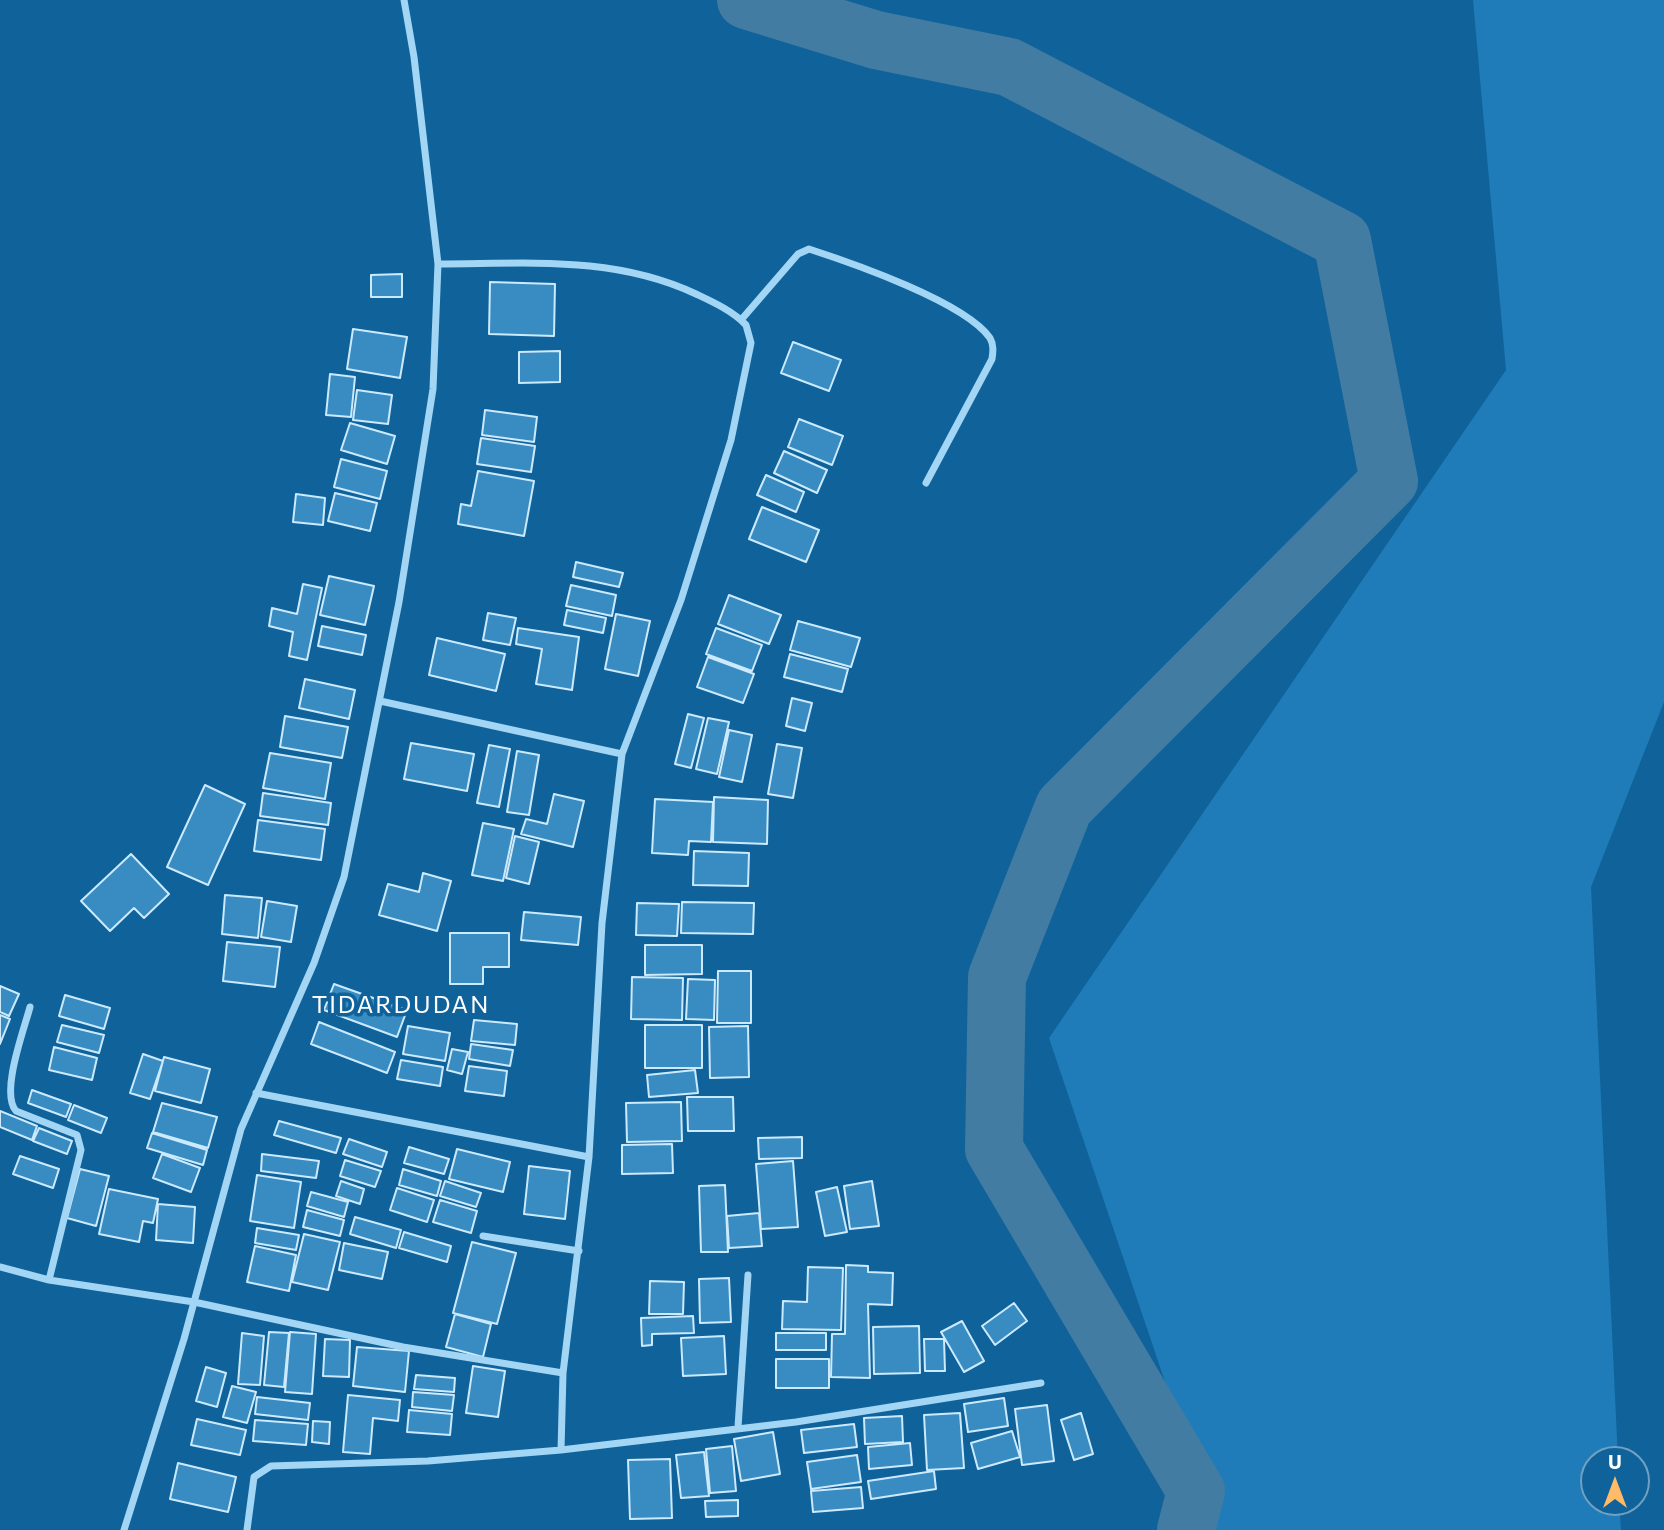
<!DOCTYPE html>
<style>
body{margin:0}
#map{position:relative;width:1664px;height:1530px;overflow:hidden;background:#10629a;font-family:Commissioner,sans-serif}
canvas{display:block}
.north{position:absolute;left:1580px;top:1446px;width:70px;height:70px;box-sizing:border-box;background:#10629a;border:2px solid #70a1c2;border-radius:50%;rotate:0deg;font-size:19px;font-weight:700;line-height:28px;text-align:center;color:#fff}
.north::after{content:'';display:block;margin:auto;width:24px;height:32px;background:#ffbb67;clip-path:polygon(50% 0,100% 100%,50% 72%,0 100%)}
</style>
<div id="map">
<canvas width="1664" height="1530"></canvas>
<div class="north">U</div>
</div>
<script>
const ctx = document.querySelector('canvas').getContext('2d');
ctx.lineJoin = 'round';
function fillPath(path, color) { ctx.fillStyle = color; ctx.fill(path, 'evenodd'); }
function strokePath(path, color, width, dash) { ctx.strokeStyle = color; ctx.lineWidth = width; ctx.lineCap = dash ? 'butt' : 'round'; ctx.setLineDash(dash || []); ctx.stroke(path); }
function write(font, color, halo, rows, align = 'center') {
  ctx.font = font + ' Commissioner,sans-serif'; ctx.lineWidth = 7; ctx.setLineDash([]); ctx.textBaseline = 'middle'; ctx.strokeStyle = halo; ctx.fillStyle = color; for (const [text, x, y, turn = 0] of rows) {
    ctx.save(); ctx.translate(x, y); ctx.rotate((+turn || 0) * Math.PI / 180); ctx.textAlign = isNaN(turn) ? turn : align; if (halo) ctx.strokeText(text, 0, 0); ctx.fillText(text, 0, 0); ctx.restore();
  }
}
fillPath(new Path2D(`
 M1473,0H1664V702L1591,887L1618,1460H1594V1502H1619L1621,1530H1215L1049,1038L1506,370Z`), '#1f7cb8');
strokePath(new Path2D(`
 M746,0L876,40L1009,67L1342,240L1389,481L1064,807L997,977L994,1149L1196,1491L1186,1530`), '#427ca3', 58);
const building = new Path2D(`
 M402,274V297H371V275Z
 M490,282L555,284L554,336L489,334Z
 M353,329L407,337L400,378L347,369Z
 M793,342L841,360L829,391L781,373Z
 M560,351V382L519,383V352Z
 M330,374L355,377L351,417L326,415Z
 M357,390L392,395L388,424L353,420Z
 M485,410L537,417L534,442L482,435Z
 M799,419L843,436L832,465L788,447Z
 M350,423L395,436L387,464L341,450Z
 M481,438L535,446L531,472L477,464Z
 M784,451L827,470L817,493L774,473Z
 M341,459L387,471L380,499L334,487Z
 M478,471L534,481L524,536L458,524L461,504L471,506Z
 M766,475L804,492L796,512L757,495Z
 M335,493L377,503L370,531L328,521Z
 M296,494L325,498L323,525L293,522Z
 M762,507L819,530L806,562L749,539Z
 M576,562L623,573L619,587L573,577Z
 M329,576L374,586L365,625L320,615Z
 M303,584L322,588L307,660L289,656L293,632L269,626L272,608L297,614Z
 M571,585L616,595L612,616L566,606Z
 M729,595L781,615L769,644L718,624Z
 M567,610L606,618L603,633L564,625Z
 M488,613L516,618L510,645L483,640Z
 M616,614L650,621L638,676L605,669Z
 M798,621L860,638L851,667L790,650Z
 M322,626L366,635L362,655L318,646Z
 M518,628L579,637L572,690L536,684L542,649L516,644Z
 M716,628L762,645L752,671L706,654Z
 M437,638L505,654L496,691L429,675Z
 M790,654L848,669L842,692L784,677Z
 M708,657L754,674L743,703L697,687Z
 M305,679L355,690L349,719L299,708Z
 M792,698L812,703L805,731L786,726Z
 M688,714L704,718L691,768L675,764Z
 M285,716L348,727L342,758L280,747Z
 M708,718L729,722L717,774L696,769Z
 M729,730L752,735L742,782L719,777Z
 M411,743L474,754L467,791L404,779Z
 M777,744L802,748L793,798L768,794Z
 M489,745L510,749L499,807L477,803Z
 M517,751L539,755L529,815L507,812Z
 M270,753L331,763L325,799L263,788Z
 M205,785L245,804L208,885L167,867Z
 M263,793L331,803L328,825L260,816Z
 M554,794L584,801L573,847L521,834L526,819L547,824Z
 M714,797L768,800L767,844L713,842Z
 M655,799L713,802L711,842L689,841L688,855L652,853Z
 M258,820L325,829L321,860L254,851Z
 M483,823L514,829L503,881L472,875Z
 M515,836L539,842L529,884L506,878Z
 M694,851L749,853L748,886L693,885Z
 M131,854L169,894L144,918L134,908L110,931L81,901Z
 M423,873L451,881L437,931L379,915L388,884L419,892Z
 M225,895L262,898L258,938L222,934Z
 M267,901L297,906L291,942L261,937Z
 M682,902L754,903L753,934L681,933Z
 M637,903L679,904L677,936L636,935Z
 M524,912L581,917L578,945L521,940Z
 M450,933H509V967H483V984H450Z
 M227,942L280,947L275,987L223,981Z
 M645,945H702V974L645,975Z
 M718,971H751V1023H717Z
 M632,977L683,978L682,1020L631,1019Z
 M688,979L715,980L714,1020L686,1019Z
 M334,984L407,1010L397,1037L324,1010Z
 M0,986L19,994L9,1016L0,1012Z
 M65,995L110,1008L104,1029L59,1016Z
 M0,1015L10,1019L0,1044Z
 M474,1020L517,1024L515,1045L471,1041Z
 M319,1022L395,1052L387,1073L311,1044Z
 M62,1025L104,1035L99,1053L57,1042Z
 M645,1025H702V1068H645Z
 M408,1026L450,1033L445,1061L403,1054Z
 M748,1026L749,1077L710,1078L709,1027Z
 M471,1044L513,1050L510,1066L469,1059Z
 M54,1047L97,1058L92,1080L49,1070Z
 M452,1049L468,1052L462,1074L447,1070Z
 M143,1054L163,1061L150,1099L130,1093Z
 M164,1057L210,1069L201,1103L155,1091Z
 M401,1060L443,1067L440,1086L397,1079Z
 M469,1066L507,1071L504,1096L465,1091Z
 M695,1070L698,1093L649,1097L647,1075Z
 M32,1090L71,1104L66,1117L28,1103Z
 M687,1097H733L734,1131H688Z
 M681,1102L682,1141L627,1142L626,1103Z
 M162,1103L217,1117L208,1148L153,1132Z
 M74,1105L107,1118L101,1133L68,1120Z
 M0,1111L37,1126L32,1140L0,1127Z
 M279,1121L341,1138L336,1153L274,1135Z
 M39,1128L72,1141L67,1154L33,1141Z
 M152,1133L207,1150L203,1165L147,1148Z
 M802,1137V1158L759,1159L758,1138Z
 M349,1139L387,1152L382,1167L343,1154Z
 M672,1144L673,1173L622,1174V1145Z
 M409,1147L449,1159L444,1174L404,1163Z
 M457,1149L510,1162L503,1192L449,1179Z
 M162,1154L200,1168L191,1192L153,1178Z
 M262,1154L319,1161L316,1178L261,1171Z
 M20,1156L59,1169L53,1188L13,1174Z
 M345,1160L381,1171L375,1187L340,1176Z
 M793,1161L798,1227L761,1229L756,1164Z
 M529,1166L570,1171L565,1219L524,1214Z
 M80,1169L109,1176L96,1226L67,1218Z
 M403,1169L441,1181L437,1196L399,1185Z
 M257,1175L301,1182L294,1228L250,1221Z
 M341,1181L364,1189L360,1204L336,1196Z
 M445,1181L481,1193L476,1207L440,1196Z
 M872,1181L879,1226L850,1229L844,1186Z
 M725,1185L728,1252H701L699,1186Z
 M837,1187L847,1232L825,1236L816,1192Z
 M397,1188L434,1200L427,1222L390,1210Z
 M109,1189L158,1199L153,1223L143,1221L139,1242L99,1234Z
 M311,1192L348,1202L344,1217L307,1206Z
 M440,1200L477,1211L471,1233L433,1222Z
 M158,1204L195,1207L193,1243L156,1240Z
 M307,1210L344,1220L340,1236L303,1227Z
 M759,1213L762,1246L729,1248L727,1216Z
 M355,1217L401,1230L396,1248L350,1234Z
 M257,1228L299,1235L296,1250L255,1243Z
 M404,1232L451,1246L447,1262L399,1248Z
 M304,1234L340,1242L328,1290L292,1282Z
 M472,1242L516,1253L497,1324L453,1313Z
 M344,1243L388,1252L382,1279L339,1270Z
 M255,1246L296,1255L289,1291L247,1282Z
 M846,1265L868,1266V1272L893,1273L892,1305L868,1304L870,1378L831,1377L832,1334H845Z
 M808,1267L843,1268L841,1330L782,1329L783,1301L807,1302Z
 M729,1278L731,1322L700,1323L699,1279Z
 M650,1281L684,1282L683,1314H649Z
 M1014,1303L1027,1321L995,1345L982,1326Z
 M455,1314L491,1324L483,1357L446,1347Z
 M693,1316L694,1333L652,1334V1345L642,1346L641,1318Z
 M962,1321L984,1361L964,1372L941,1332Z
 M919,1326L920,1373L874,1374L873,1327Z
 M269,1332L289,1333L284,1387L264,1385Z
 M290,1332L316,1334L312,1394L285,1392Z
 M242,1333L264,1336L260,1385L238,1384Z
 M776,1333H826V1350H776Z
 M724,1336L726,1374L683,1376L681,1338Z
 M325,1339L350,1340L349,1377L323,1376Z
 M924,1339H944L945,1371H925Z
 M357,1347L409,1351L405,1392L353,1386Z
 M776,1359H829V1388H776Z
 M473,1366L505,1371L498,1417L466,1413Z
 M206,1367L226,1373L217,1407L196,1401Z
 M416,1375L455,1378L454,1392L414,1389Z
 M232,1386L256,1392L247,1423L223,1417Z
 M413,1392L454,1395L452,1411L412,1407Z
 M348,1395L400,1400L398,1421L373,1418L370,1454L343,1452Z
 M257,1397L310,1403L308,1420L255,1414Z
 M1004,1398L1008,1426L968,1432L964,1404Z
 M1047,1405L1054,1461L1022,1465L1015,1409Z
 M409,1410L452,1414L450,1435L407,1432Z
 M960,1413L964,1468L927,1470L924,1415Z
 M1081,1413L1093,1454L1074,1460L1061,1420Z
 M902,1416L903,1442L865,1444L864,1418Z
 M197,1419L246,1430L240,1455L191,1445Z
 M255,1420L308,1424L306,1445L253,1441Z
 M313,1421L330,1422L329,1444L312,1442Z
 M854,1424L857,1447L804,1453L801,1430Z
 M1012,1431L1020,1457L978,1469L971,1443Z
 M773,1432L780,1474L741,1481L734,1439Z
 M910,1443L912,1465L869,1469L868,1447Z
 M732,1446L736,1491L710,1493L706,1449Z
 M704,1452L709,1496L681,1498L676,1455Z
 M857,1455L861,1482L811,1489L807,1462Z
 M670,1459L672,1518L630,1519L628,1460Z
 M178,1463L236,1477L228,1512L170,1499Z
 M934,1471L936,1489L871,1499L868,1481Z
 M861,1487L863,1508L813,1512L811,1491Z
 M738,1500V1516L706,1517L705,1501Z`);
fillPath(building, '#398cc1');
strokePath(building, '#cceafe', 2);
strokePath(new Path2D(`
 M741,320L798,254L809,249C852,263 965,302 990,338C994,345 993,352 992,359L926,483
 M380,701L622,754
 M30,1007C24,1030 0,1093 16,1111L77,1135L81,1150L49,1280
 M256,1093L589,1157
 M483,1236L579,1251
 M0,1267L49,1280L194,1302L403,1347L563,1373
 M738,1427L748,1275
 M561,1450L796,1422L1041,1383
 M124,1530L184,1339L241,1129L314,963L344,877L399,602L433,389L438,264L414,57L404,0
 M247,1530L254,1477L271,1466L428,1461L561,1450L563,1373L589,1157L602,923L622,754L681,600L731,440L751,343L746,325C733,311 713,302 696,294C613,255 527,264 438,264`), '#a3d5f4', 7);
ctx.letterSpacing = '2px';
write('24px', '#fff', '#10629a', [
 ["TIDARDUDAN",401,1005]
]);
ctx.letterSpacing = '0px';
</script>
